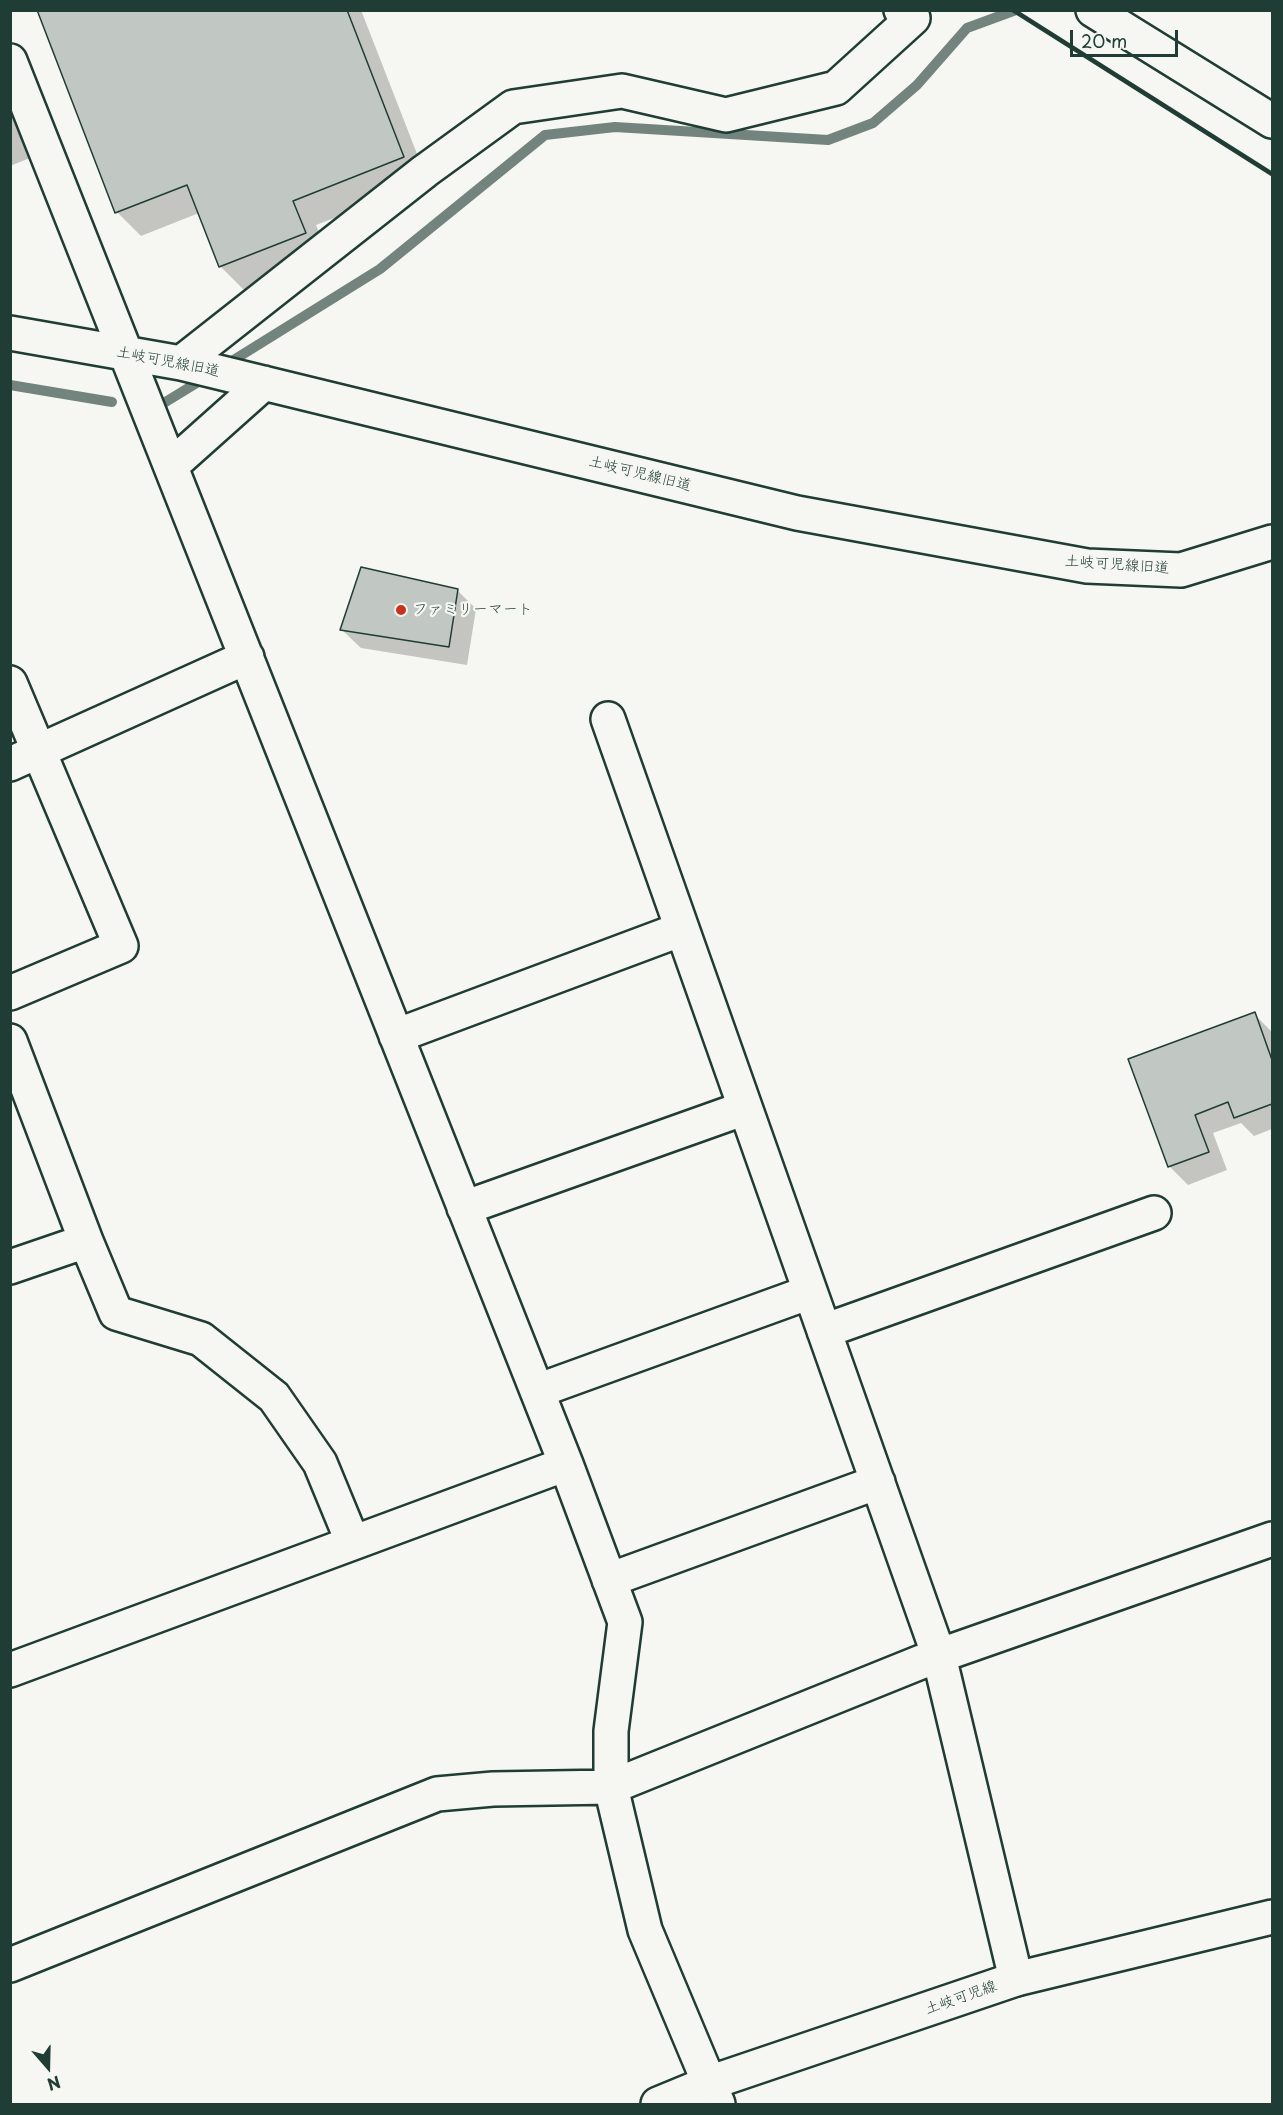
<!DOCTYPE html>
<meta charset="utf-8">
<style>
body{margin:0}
#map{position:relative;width:1283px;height:2115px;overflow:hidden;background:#f6f6f2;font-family:"Playpen Sans",sans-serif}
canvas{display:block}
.frame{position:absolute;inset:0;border:12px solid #1f3d34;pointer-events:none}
.north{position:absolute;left:18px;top:2037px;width:60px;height:60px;-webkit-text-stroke:4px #f6f6f2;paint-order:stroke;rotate:160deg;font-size:16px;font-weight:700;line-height:24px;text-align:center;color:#1f3d34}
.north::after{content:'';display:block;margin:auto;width:21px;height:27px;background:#1f3d34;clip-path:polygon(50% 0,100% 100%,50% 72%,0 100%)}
.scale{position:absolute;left:1070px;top:30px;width:108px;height:27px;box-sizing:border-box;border:3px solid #1f3d34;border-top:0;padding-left:8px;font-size:18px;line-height:21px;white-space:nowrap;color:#1f3d34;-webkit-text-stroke:4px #f6f6f2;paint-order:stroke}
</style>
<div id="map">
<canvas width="1283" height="2115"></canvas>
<div class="frame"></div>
<div class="north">N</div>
<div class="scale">20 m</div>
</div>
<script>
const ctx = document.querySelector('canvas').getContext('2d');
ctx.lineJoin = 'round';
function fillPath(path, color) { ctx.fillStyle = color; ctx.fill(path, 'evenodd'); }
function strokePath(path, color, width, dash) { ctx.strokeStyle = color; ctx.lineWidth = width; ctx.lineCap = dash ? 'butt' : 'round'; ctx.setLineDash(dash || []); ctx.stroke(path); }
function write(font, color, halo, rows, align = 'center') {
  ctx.font = font + ' "Playpen Sans","Klee One",sans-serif'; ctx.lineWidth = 4.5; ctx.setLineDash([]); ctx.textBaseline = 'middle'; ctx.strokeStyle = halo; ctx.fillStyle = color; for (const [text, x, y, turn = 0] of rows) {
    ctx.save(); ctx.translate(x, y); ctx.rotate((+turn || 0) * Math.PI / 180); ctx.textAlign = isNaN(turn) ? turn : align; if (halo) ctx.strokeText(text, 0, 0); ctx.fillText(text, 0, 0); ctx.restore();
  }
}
fillPath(new Path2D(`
 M38,10H361L428,182L316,225L329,258L244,290L220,266L199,213L141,236L117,212Z
 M10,108L30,158L10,166Z
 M457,590L476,609L467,665L361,648L342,630Z
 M1254,1014L1272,1032V1129L1254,1136L1241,1123L1213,1133L1227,1170L1188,1185L1169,1166L1130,1060Z`), '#0003');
strokePath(new Path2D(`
 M224,366L380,269L545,135L615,127L828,140L873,123L917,85L967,28L1016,10
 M10,385L112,402
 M154,409L208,376`), '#72847d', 10);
const building = new Path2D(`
 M37,10H347L404,157L293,201L306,233L219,267L187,185L115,213Z
 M361,567L458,589L449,647L340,630Z
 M1255,1012L1272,1060V1104L1234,1118L1228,1102L1195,1115L1209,1152L1168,1167L1128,1059Z`);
fillPath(building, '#c1c8c3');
strokePath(building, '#1f3d34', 1.5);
const minor = new Path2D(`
 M1093,10L1272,121
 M10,61L566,1464L625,1622L611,1731V1787L645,1930L718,2104
 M10,333L181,363L797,513L1087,566L1181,570L1272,542
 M181,363L425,171L513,107L622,91L726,115L836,88L913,18L901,10
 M171,466L264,383
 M10,683L121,946L10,993
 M608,719L939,1656L1016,1979
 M10,764L247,657
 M396,1036L682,929
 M10,1041L86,1241
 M464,1208L745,1108
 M10,1267L86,1241L116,1313L201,1339L274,1397L320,1463L353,1543
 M824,1331L1154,1213
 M537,1391L810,1292
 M609,1580L878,1482
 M10,1670L566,1464
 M10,1965L437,1794L493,1789L611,1787L921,1662L1272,1539`);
const major = new Path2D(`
 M658,2104L709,2083L1016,1979L1272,1917`);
strokePath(minor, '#1f3d34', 38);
strokePath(major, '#1f3d34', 38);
strokePath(minor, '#f6f6f2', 33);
strokePath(major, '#f6f6f2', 33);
strokePath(new Path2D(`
 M1013,10L1272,174`), '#1f3d34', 4.5);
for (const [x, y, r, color] of [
 [401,610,6,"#c8321e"]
]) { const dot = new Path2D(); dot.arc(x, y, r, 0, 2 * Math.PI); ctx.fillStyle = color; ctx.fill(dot); strokePath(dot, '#f6f6f2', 2); }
write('15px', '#1f3d34', '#f6f6f2', [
 ["土岐可児線旧道",168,362,11],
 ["土岐可児線旧道",640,474,14],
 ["土岐可児線旧道",1117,565,4],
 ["土岐可児線",961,1998,-19]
]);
write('15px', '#1f3d34', '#f6f6f2', [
 ["ファミリーマート",413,610]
], 'left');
</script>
